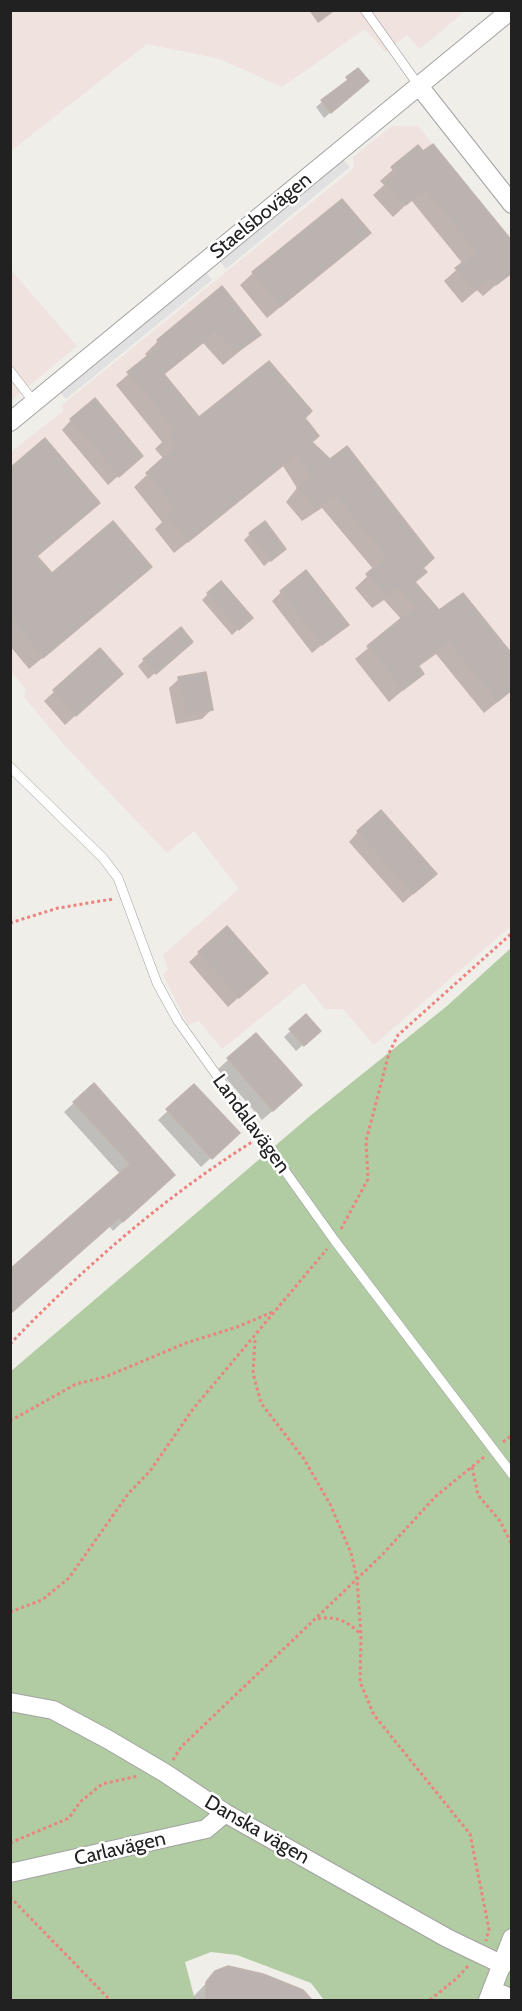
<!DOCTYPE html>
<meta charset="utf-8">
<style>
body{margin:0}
#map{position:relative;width:522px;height:2011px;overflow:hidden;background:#f0eee9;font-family:Cabin,sans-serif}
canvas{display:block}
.frame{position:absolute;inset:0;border:12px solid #212121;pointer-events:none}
</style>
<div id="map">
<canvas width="522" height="2011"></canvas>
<div class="frame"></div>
</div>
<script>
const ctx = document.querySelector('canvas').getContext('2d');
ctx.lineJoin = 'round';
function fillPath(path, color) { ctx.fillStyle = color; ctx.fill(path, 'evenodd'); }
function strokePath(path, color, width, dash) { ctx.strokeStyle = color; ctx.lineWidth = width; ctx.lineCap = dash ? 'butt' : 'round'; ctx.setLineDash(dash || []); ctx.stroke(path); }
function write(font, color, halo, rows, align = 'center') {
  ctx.font = font + ' Cabin,sans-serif'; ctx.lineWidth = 5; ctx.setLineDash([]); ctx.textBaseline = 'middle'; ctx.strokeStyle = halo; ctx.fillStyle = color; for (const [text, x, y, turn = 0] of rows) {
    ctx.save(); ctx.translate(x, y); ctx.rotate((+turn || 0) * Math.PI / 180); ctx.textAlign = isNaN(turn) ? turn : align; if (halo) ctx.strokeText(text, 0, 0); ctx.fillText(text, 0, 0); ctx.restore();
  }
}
fillPath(new Path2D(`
 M11,11H465L420,49L407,35L385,52L365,29L282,87L220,59L147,44L11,151Z
 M392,126H418L511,241V926L374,1045L343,1009H325L304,983L222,1049L199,1021L188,1025L163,975L168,969L163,955L239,889L194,831L167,853L65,746L24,697L26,690L11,671L10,453L63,411L62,405L354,168L353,157Z
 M10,269L77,346L11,401H10Z`), '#f0e2de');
fillPath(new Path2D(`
 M511,948V2000H324L311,1983L237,1955L211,1952L185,1962L195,2000H11L10,1372L310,1116L447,1006Z`), '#b1cba2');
fillPath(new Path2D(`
 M343,159L350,167L226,269L219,260Z
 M205,271L212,280L66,399L59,391Z`), '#e1e1e1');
fillPath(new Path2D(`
 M309,10H336L318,23Z
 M358,70L361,87L324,118L316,107Z
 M418,147L512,271L483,296L477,290L462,303L444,281L463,264L411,200L393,217L373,195L384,185L380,181Z
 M369,233L267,318L240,285L253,273Z
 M221,288L259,335L223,365L203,343L163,375L199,419L303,418L310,443L421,569L414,583L512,690L484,713L436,654L418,667L422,674L389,702L355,659L402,620L384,600L372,608L355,588L374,570L322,508L302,521L286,502L297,488L283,466L174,553L155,529L162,522L134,487L164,459L155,449L162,442L116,385L148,357L145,354L158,341Z
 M71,420L141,456L108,485L62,430Z
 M10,470L85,515L36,557L51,575L137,580L29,669L10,646Z
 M250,534L284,549L264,566L244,540Z
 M281,592L347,624L312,653L272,601Z
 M208,594L244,624L232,635L202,600Z
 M185,648L148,679L138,666L144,660Z
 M100,650L111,683L65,725L44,701Z
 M179,679L212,709L202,719L176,724L169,688Z
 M358,832L425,883L403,903L349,842Z
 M199,953L256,982L228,1007L189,962Z
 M306,1016L312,1037L296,1051L284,1037Z
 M256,1035L291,1095L262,1120L218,1069Z
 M194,1086L228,1142L201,1167L158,1120Z
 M74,1103L163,1184L113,1231L109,1226L10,1314V1266L15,1267L120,1174L64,1112Z
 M216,1973L311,2000H194V1996Z`), '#0003');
const building = new Path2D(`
 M358,68L369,81L331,113L321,100L348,80L346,77Z
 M433,144L512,241V273L496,285L491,278L475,291L455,268L476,252L425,189L406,205L385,182L397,174L391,167L418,145L423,151Z
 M342,199L371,233L280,307L252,272Z
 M222,286L261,335L236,353L216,332L164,374L199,417L269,361L312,411L305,418L319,436L312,442L330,459L347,446L434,558L423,568L427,572L415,582L439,610L463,593L512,654V690L497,702L449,643L418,665L424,674L403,690L367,646L415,607L397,589L386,597L366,574L386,557L335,496L316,509L297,488L309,475L296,455L188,542L166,515L174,509L146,473L176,446L167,436L174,429L127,372L161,345L157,340Z
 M95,398L143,456L119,477L70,419Z
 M45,438L100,503L37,556L52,573L113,521L152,567L43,658L10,619V468Z
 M265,521L286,549L271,561L249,533Z
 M306,570L349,625L322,645L280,591Z
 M221,581L253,618L239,630L207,593Z
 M181,627L193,642L156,674L143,659Z
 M100,648L123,674L76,716L53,690Z
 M206,672L213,710L186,715L178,677Z
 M381,810L437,874L413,894L357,831Z
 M227,926L268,973L239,998L198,952Z
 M306,1014L321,1031L304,1046L289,1029Z
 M256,1033L302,1085L273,1111L227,1058Z
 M94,1083L175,1175L123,1222L119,1218L10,1314V1269L130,1164L73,1102Z
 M194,1084L240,1133L212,1159L166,1109Z
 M228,1966L263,1974L303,1990L313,2001H205L206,1982L215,1971Z`);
fillPath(building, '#bab3af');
strokePath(building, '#c1b4ad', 1.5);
const service = new Path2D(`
 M365,10L419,86
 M10,371L34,402
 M10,767L103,858L118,878L157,983L178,1021L335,1241L512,1474`);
const minor = new Path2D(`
 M419,86L512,204
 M10,422L511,10
 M10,1702L53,1710L109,1740L165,1773L225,1813L447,1938L503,1965
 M10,1873L206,1829L225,1813
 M492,1991L504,1995L508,2000
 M488,2000L512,1938`);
strokePath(service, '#a2a2a2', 10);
strokePath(minor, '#a2a2a2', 20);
strokePath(new Path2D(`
 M10,923L58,908L113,899
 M341,1229L368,1179L366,1141L389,1053L398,1035L512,933
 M255,1340L253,1373L261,1403L304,1459L330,1504L351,1553L357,1579L361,1635L360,1682L374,1715L470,1834L489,1929L486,1941
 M10,1344C83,1268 163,1198 252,1142
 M10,1421L76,1384L105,1377L186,1343L237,1327L275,1311
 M503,1442L512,1435
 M472,1467L478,1495L500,1521L512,1545
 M10,1612L42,1600L69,1578L128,1494L150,1471L193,1409L327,1249
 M318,1619C334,1615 350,1622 360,1634
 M173,1760L181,1747L382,1555L436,1496L484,1457
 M10,1843L69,1818L80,1802L102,1784L138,1776
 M10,1897L110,2000
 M430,2000L457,1978L468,1966`), '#ec837f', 3, [3, 3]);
strokePath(service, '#fff', 9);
strokePath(minor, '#fff', 18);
write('20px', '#212121', '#fff', [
 ["Staelsbovägen",261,216,-39],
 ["Landalavägen",251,1124,54],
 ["Danska vägen",257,1830,30],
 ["Carlavägen",120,1849,-13]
]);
</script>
